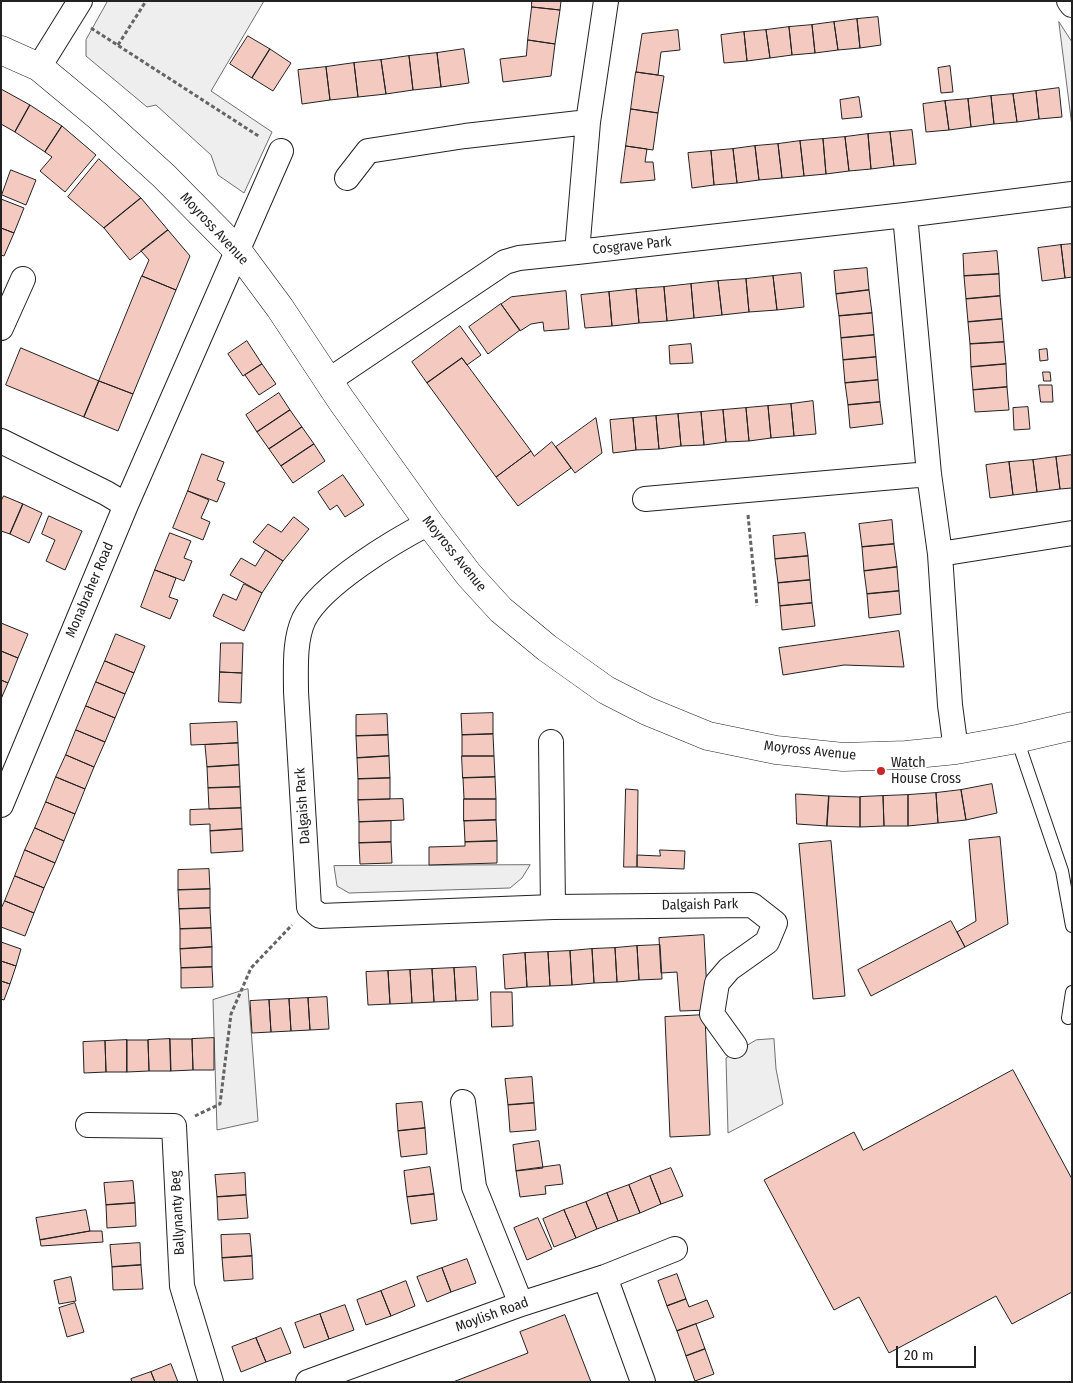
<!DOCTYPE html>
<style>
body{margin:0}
#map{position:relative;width:1073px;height:1383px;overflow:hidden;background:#fff;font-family:"Fira Sans Condensed",sans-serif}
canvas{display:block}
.frame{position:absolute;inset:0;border:2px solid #222;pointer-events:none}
.scale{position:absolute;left:896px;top:1346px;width:80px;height:22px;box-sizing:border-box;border:2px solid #222;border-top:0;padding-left:6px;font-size:15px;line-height:18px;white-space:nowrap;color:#222;-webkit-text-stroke:4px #fff;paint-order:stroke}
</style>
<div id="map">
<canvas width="1073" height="1383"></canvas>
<div class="frame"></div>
<div class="scale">20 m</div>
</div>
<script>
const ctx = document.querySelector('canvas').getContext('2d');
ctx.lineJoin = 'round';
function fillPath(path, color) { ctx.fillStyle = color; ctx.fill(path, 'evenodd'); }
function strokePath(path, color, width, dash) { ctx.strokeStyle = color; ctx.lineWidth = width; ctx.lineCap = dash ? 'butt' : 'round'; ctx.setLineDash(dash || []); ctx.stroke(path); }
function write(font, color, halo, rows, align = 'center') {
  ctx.font = font + ' "Fira Sans Condensed",sans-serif'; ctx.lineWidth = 4; ctx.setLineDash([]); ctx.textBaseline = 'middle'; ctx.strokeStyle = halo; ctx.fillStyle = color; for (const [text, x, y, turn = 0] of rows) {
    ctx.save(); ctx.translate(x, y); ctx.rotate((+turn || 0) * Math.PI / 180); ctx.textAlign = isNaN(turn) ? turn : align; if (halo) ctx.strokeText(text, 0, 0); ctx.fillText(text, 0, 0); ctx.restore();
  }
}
const green = new Path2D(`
 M108,1H264L211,91L272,132L244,193L218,175L211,155L156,105L147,107L86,56V40Z
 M1059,22L1072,42V126Z
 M530,865L522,878L510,888L349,893L337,886L334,866Z
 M248,989L258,1121L217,1130L213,1000Z
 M774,1039L776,1069L783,1104L728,1133L726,1058L756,1040Z`);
fillPath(green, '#eee');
strokePath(green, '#6f6f6f', 1);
const building = new Path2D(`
 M532,1H561L560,10L532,7Z
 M532,7L560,10L555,44L528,40Z
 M878,17L881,45L860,48L857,19Z
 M857,19L860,48L838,50L834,22Z
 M834,22L838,50L815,53L812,25Z
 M812,25L815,53L792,55L789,27Z
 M789,27L792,55L770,58L766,30Z
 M678,30L680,50L661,52L658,75L636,72L642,34Z
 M766,30L770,58L747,61L744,32Z
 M744,32L747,61L724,63L721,35Z
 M248,36L270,49L252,78L230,64Z
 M528,40L555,44L551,76L503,82L500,59L526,56Z
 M270,49L291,63L273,91L252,78Z
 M464,49L469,83L441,87L437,53Z
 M437,53L441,87L413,90L409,56Z
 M409,56L413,90L386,94L381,60Z
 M381,60L386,94L358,97L354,63Z
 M354,63L358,97L330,100L326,67Z
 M950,66L953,92L941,93L938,68Z
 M326,67L330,100L302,104L298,70Z
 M636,72L664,76L658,113L631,109Z
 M1059,88L1062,117L1039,119L1036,91Z
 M1,89L30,105L15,132L1,124Z
 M1036,91L1039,119L1017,122L1013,94Z
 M1013,94L1017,122L994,124L991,96Z
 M991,96L994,124L971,127L968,99Z
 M859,97L862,117L842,119L840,100Z
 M968,99L971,127L949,130L945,101Z
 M945,101L949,130L926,132L923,104Z
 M30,105L62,126L45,152L15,132Z
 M631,109L658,113L653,150L626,146Z
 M62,126L96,155L65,192L40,171L52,157L45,152Z
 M912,130L916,164L894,166L890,132Z
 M890,132L894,166L871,169L868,134Z
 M868,134L871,169L849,171L845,137Z
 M845,137L849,171L826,174L823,139Z
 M823,139L826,174L804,176L800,141Z
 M800,141L804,176L782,178L778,144Z
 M778,144L782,178L759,180L755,146Z
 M626,146L647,149L645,162H653L655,180L621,183Z
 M755,146L759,180L737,183L733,149Z
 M733,149L737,183L714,185L711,151Z
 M711,151L714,185L692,188L688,153Z
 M99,159L141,198L104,228L68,197Z
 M11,170L36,180L26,205L2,195Z
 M141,198L168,230L130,260L104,228Z
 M1,199L24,208L14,233L1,228Z
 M1,228L14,233L4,256L1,255Z
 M168,230L190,256L176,290L142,276L149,260L141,251Z
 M1072,244V277L1065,278L1061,245Z
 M1061,245L1065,278L1042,281L1038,248Z
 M997,251L999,274L964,276L963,254Z
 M867,268L869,290L836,294L834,271Z
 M801,273L804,307L777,310L773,276Z
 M999,274L1000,296L966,299L964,276Z
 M142,276L176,290L133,394L99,381Z
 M773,276L777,310L749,312L746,279Z
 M746,279L749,312L722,315L718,281Z
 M718,281L722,315L694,318L691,284Z
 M691,284L694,318L667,321L664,287Z
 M664,287L667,321L639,323L636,289Z
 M636,289L639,323L612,326L609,292Z
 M869,290L872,313L839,316L836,294Z
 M566,291L569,329L544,331L543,322L531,324L520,331L501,304L511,297Z
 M609,292L612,326L585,328L581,295Z
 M1000,296L1002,319L968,322L966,299Z
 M501,304L520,330L488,354L469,327Z
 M872,313L874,335L841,338L839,316Z
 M1002,319L1004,342L970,344L968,322Z
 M460,326L481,355L467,365L462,358L427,383L412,362Z
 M874,335L876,357L843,360L841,338Z
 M247,341L262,364L243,376L228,354Z
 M1004,342L1006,364L971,367L970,344Z
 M691,344L693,363L670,364L669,346Z
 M21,348L99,381L84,417L6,385Z
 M1047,349L1048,360L1040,361L1039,350Z
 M876,357L878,380L845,383L843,360Z
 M462,358L531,451L496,477L427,383Z
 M262,364L276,384L259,395L245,375Z
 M1006,364L1007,387L973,390L971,367Z
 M1043,372H1050L1051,381H1044Z
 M878,380L880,402L848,405L845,383Z
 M99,381L133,394L118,431L84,417Z
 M1039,385H1052L1053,402H1041Z
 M1007,387L1009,410L975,412L973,390Z
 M279,393L290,410L257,432L246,415Z
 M813,401L816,434L794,436L791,404Z
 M880,402L883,424L850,428L848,405Z
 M791,404L794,436L771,438L768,406Z
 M768,406L771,438L749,441L746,408Z
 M1028,407L1030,429L1014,430L1013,408Z
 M746,408L749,441L726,442L723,410Z
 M290,410L302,427L269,449L257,432Z
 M723,410L726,442L704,445L701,412Z
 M701,412L704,445L681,446L678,414Z
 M678,414L681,446L659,449L656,416Z
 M656,416L659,449L636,450L633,418Z
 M596,418L602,453L575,473L556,447Z
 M633,418L636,450L613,453L610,420Z
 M302,427L314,444L281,466L269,449Z
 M552,442L571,468L518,506L496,477L531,451L534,456Z
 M314,444L325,461L293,483L281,466Z
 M202,454L224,462L217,480L225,483L217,502L188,491Z
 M1072,455V488L1060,489L1056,457Z
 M1056,457L1060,489L1037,492L1033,460Z
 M1033,460L1037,492L1013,495L1009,462Z
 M1009,462L1013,495L990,498L986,465Z
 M343,475L364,505L345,517L337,505L330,510L318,492Z
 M188,491L209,500L201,518L210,522L203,540L173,528Z
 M4,496L23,504L10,534L1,531V501Z
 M23,504L42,513L29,543L10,534Z
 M49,516L82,531L65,570L46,561L55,540L42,534Z
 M294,517L309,529L283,561L253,542L268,524L281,532Z
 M892,520L894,544L862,547L859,524Z
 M170,533L191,541L184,558L192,561L184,581L155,570Z
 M805,533L808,556L775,559L773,536Z
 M894,544L897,567L864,571L862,547Z
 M266,550L283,561L262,593L230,575L241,558L255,566Z
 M808,556L810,580L778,583L775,559Z
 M897,567L899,591L867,594L864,571Z
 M155,570L176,578L169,597L178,600L170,619L141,607Z
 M810,580L812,603L780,606L778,583Z
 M244,584L262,593L244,631L213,616L223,594L236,600Z
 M899,591L901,614L869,618L867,594Z
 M812,603L815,626L782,630L780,606Z
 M1,623L28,634L18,658L1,651Z
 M899,631L904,667L844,665L783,675L779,648Z
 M116,634L145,646L134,673L105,661Z
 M221,643H243L242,673L220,672Z
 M1,651L18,658L8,683L1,680Z
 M105,661L134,673L125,694L96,682Z
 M220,672L242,673L241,703L219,702Z
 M1,680L8,683L1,699Z
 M96,682L125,694L115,718L86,706Z
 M86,706L115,718L105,742L76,730Z
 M493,713V734L462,735L461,714Z
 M387,714L388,735L356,736V715Z
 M237,722L238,743L191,745L190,724Z
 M76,730L105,742L94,767L66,755Z
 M493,734L494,756H462V735Z
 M388,735L389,756L357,758L356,736Z
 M238,743L239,765L207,767L205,745Z
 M66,755L94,767L85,789L56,777Z
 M389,756L390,778L358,779L357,758Z
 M462,756H494L495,777L463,778Z
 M239,765L240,787L208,788L207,767Z
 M56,777L85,789L75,814L46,802Z
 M495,777L496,799H464L463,778Z
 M390,778V799L358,800V779Z
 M992,784L997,813L966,820L961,790Z
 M240,787L241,808L209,809L208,788Z
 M626,789L638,790L637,867H624Z
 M961,790L966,820L938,823L936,793Z
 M936,793L938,823L908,826V795Z
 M796,794L829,796L827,826L797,824Z
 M908,795V826H884L883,796Z
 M829,796L860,797V827L827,826Z
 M883,796L884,826L860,827V797Z
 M403,799L404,820L359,822L358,800Z
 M464,799H496V820L464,821Z
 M46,802L75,814L64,841L35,828Z
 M241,808L242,829L210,831V824L190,825V810Z
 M496,820L497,841L465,842L464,821Z
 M391,821V842L359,843V822Z
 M35,828L64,841L55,863L25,850Z
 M242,829L243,851L211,853L210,831Z
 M1000,837L1008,924L965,947L957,932L976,921L969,840Z
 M497,841V863L429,865V847L465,846V842Z
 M831,841L845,996L813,999L799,844Z
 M391,842L392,863L360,864L359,843Z
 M25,850L55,863L44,888L15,876Z
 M660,850L685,851L684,869L637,867V855L660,856Z
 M209,869L210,889L178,890V870Z
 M15,876L44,888L34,913L5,901Z
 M210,889V908L179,909L178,890Z
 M5,901L34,913L25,936L1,927V909Z
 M210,908L211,928L180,929L179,909Z
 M951,921L965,947L871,996L858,970Z
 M211,928L212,947L180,949V929Z
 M704,935L708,1010L680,1011L677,972L661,973L659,938Z
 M1,942L21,949L16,966L1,961Z
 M660,945L662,979L639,980L637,946Z
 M637,946L639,980L617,982L615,948Z
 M212,947V967L181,968L180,949Z
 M615,948L617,982L594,983L592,949Z
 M592,949L594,983L572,985L570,951Z
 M570,951L572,985L550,986L548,952Z
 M548,952L550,986L527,987L525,953Z
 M525,953L527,987L505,989L503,955Z
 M1,961L16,966L10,984L1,981Z
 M212,967L213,987L181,988V968Z
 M476,967L478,1000L456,1001L454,968Z
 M454,968L456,1001L434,1002L432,969Z
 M432,969L434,1002L412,1003L410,970Z
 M410,970L412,1003L390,1004L388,971Z
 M388,971L390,1004L368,1005L366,972Z
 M1,981L10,984L4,1000L1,999Z
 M491,992H512L513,1026L492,1027Z
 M327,997L329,1029L310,1030L308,998Z
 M308,998L310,1030L291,1031L289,999Z
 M289,999L291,1031L271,1032L269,1000Z
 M269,1000L271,1032L252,1033L250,1001Z
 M705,1015L710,1135L670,1137L665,1017Z
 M214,1038V1070H193L192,1039Z
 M170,1039L171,1071H149L148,1040Z
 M170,1039H192L193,1070L171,1071Z
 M127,1040V1072H106L105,1041Z
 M127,1040H148L149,1071L127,1072Z
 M105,1041L106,1072L84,1073L83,1042Z
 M1013,1070L1072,1179V1292L1012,1324L996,1296L889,1353L859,1297L834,1310L764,1180L854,1132L863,1150Z
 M532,1077L534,1103L508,1105L505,1079Z
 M422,1102L425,1128L398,1131L396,1104Z
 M534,1103L536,1130L510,1132L508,1105Z
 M425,1128L427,1154L401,1157L398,1131Z
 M539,1141L543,1168L516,1171L513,1145Z
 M560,1165L563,1184L545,1186L546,1194L520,1197L516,1171Z
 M430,1167L434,1194L407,1197L404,1171Z
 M671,1168L683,1196L661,1204L650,1176Z
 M245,1173L246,1195L217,1197L215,1175Z
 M650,1176L661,1204L640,1213L629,1185Z
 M133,1181L135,1203L106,1205L104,1183Z
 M629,1185L640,1213L618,1221L607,1193Z
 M607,1193L618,1221L597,1229L586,1202Z
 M434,1194L437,1220L411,1224L407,1197Z
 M246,1195L248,1218L218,1220L217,1197Z
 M586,1202L597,1229L576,1238L564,1210Z
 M135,1203L136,1226L107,1228L106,1205Z
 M86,1210L90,1231L40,1240L36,1218Z
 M564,1210L576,1238L554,1247L543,1219Z
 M538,1218L552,1249L527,1260L514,1228Z
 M90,1231H102L103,1242L41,1246L40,1240Z
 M250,1234L252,1256L222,1258L221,1235Z
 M140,1243L141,1265L112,1267L110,1245Z
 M252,1256L253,1279L224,1281L222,1258Z
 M467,1259L476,1283L451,1292L442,1268Z
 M141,1265L143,1289L113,1290L112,1267Z
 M442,1268L451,1292L427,1302L417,1277Z
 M677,1274L686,1299L667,1306L658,1281Z
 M71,1277L76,1301L59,1304L54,1281Z
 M406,1281L415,1306L391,1316L381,1291Z
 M381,1291L391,1316L366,1325L357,1300Z
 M686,1299L689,1307L707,1300L714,1317L677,1331L667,1306Z
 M75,1303L84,1332L67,1337L59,1308Z
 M345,1305L354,1330L329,1339L320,1314Z
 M320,1314L329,1339L304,1348L295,1323Z
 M565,1315L591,1382H453L528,1353L520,1332Z
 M696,1324L705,1349L686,1356L677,1331Z
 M281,1328L291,1353L266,1362L256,1338Z
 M256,1338L266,1362L241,1372L232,1347Z
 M705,1349L714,1374L695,1381L686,1356Z
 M171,1364L178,1382H155L151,1372Z
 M151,1372L155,1382H132L131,1379Z`);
fillPath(building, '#f3c9c0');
strokePath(building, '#222', 1);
const lane = new Path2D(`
 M1017,739L1062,871L1072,926
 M1068,1018L1072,992`);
const street = new Path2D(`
 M606,1L588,122L577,252L905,215L1072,194
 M1069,1L1072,5
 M39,67L80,1
 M347,178L368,151L465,136L588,122
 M905,215L929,474L940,554L950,705L956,750
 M1,328L23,279
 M328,381L505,262L519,258L577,252
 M1,441L106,493L126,505
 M645,499L929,474
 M429,523C394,541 322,584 304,619C294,640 296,669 296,692L309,907L320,916L553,907L551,742
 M940,554L1072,533
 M1,805L126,505L281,151
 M553,907L752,905L775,923L767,942L729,969L717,983L712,1014L735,1046
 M463,1102L474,1187L521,1304
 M88,1125L174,1126L182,1286L211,1382
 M605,1277L643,1382
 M308,1382L521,1304L605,1277L675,1249`);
const secondary = new Path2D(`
 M1,50L39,67L98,116L164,176L237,250L280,308L341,400L429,523L469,575L501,610L547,648L606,690L647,711L708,736L776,750L843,757L906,755L956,750L1017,739L1072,726`);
strokePath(lane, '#222', 14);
strokePath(street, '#222', 26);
strokePath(secondary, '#222', 29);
strokePath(new Path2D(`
 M91,28L260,137
 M118,45L146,1
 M748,515L757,606
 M195,1116L220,1104L231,1014L251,968L292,925`), '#646464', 3, [4, 2.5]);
strokePath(lane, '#fff', 12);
strokePath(street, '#fff', 24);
strokePath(secondary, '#fff', 28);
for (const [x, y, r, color] of [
 [881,771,5,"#c62828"]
]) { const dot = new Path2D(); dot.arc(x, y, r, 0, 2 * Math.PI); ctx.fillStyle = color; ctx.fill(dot); strokePath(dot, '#fff', 2); }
write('14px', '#222', '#fff', [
 ["Moyross Avenue",214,229,47],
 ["Cosgrave Park",632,246,-6],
 ["Moyross Avenue",454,554,51],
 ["Monabraher Road",90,590,-67],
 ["Moyross Avenue",810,751,6],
 ["Dalgaish Park",303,806,-94],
 ["Dalgaish Park",700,905,-1],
 ["Ballynanty Beg",178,1213,-93],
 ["Moylish Road",492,1315,-20]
]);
write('14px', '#222', '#fff', [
 ["Watch",891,763],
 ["House Cross",891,779]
], 'left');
</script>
